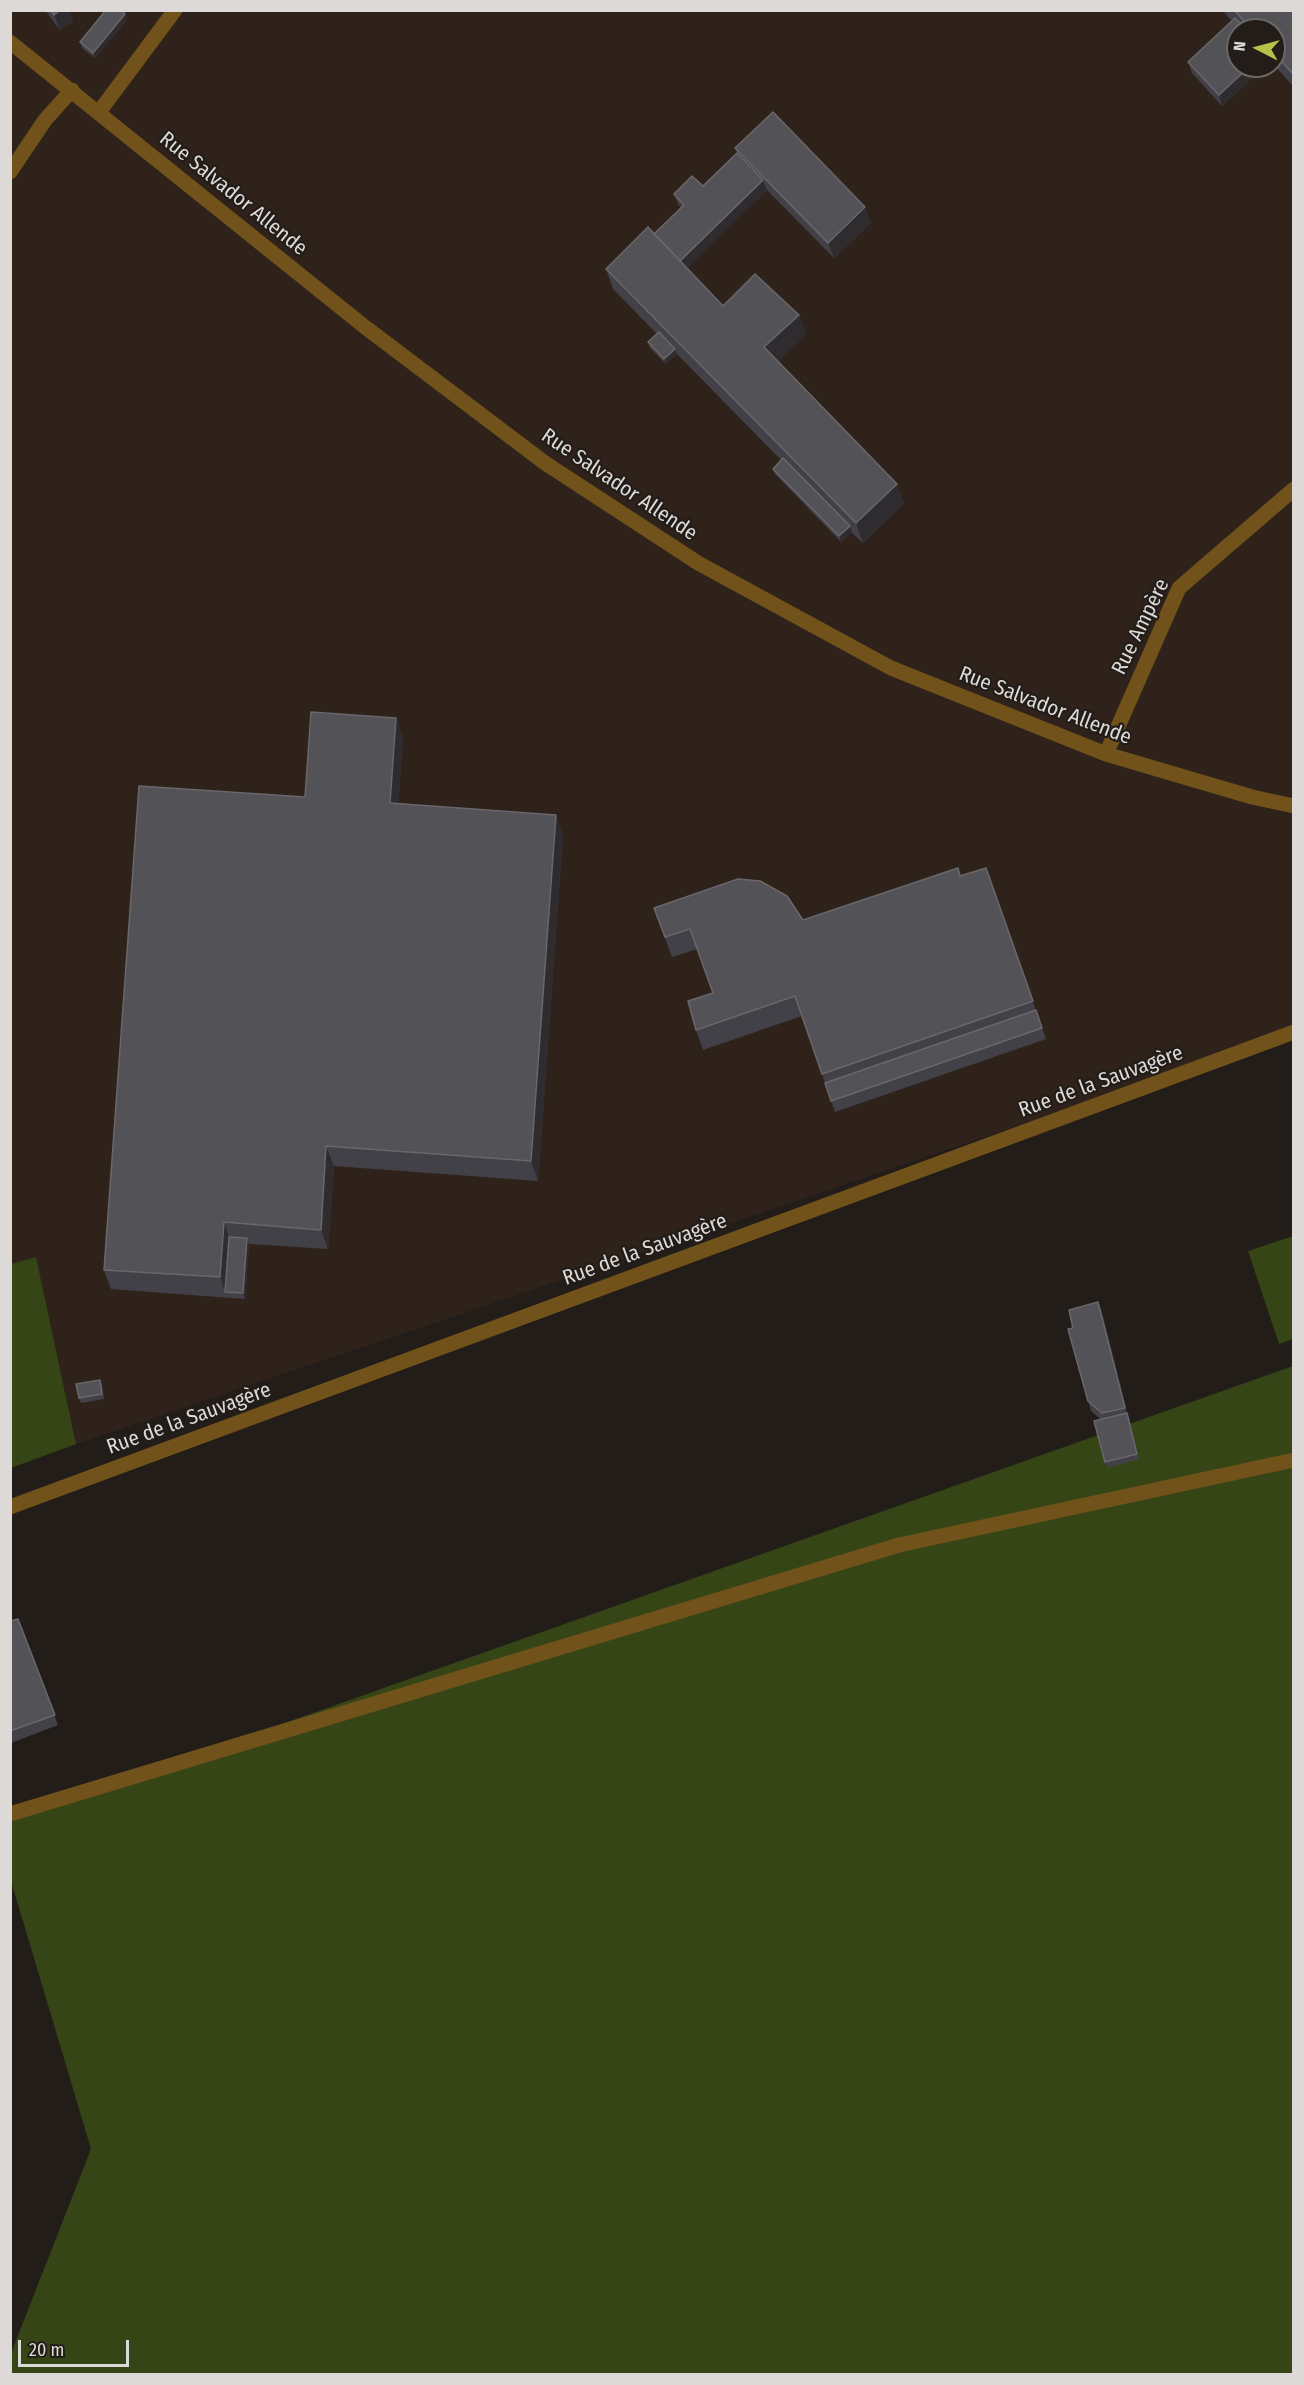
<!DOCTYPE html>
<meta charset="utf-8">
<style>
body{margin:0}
#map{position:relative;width:1304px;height:2385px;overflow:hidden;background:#231d19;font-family:"Fira Sans Condensed",sans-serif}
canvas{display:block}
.frame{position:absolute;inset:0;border:12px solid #ddd9d6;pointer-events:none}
.north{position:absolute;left:1226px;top:18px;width:60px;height:60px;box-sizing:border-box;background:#231d19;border:2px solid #6d6865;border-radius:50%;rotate:276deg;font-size:16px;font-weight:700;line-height:24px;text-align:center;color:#ddd9d6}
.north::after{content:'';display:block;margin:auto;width:21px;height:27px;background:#b5c249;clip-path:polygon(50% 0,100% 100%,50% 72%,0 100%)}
.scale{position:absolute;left:18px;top:2340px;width:111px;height:27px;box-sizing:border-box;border:3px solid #ddd9d6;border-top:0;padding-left:8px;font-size:18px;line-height:21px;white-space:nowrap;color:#ddd9d6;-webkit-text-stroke:4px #231d19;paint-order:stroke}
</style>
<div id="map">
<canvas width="1304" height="2385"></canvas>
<div class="frame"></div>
<div class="north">N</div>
<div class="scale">20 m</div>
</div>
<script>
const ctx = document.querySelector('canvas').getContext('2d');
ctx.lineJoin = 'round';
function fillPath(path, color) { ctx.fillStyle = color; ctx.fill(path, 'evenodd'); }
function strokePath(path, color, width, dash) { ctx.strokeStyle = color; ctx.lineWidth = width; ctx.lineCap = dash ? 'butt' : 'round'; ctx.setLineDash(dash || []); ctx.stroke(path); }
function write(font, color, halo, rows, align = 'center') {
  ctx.font = font + ' "Fira Sans Condensed",sans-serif'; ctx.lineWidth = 4.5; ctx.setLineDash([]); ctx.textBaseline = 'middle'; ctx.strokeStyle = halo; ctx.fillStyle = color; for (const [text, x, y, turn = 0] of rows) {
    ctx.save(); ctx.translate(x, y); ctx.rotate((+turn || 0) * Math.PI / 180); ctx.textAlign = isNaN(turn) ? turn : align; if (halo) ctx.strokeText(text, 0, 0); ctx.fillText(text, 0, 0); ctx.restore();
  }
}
fillPath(new Path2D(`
 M11,11H1293V1033L76,1444L36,1258L11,1264ZM1238,30H1274V66H1238Z`), '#2e221b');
fillPath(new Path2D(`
 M1293,1236V1339L1279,1344L1248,1251Z
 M36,1257L76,1444L11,1468V1264Z
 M1293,1366V2374H11L10,2356L91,2149L11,1881V1820Z`), '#354516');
strokePath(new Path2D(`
 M10,42L365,327L545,463L698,563L891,668L1106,754L1252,797L1294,806
 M99,112L175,10
 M10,172L45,120L72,90
 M1106,754L1179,588L1294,489
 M10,1507L1294,1032
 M10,1814L899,1545L1294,1460`), '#71521a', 15);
fillPath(new Path2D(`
 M45,10H69L73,21L60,30Z
 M1222,10H1293V86L1274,65V30H1238V66H1265L1222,106L1192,73L1188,62L1232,21Z
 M125,14L127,20L95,58L82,48L80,42Z
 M735,148L871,223L834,258L767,190L687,268L723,306L799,315L806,335L778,361L897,484L904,503L863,543L851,532L841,542L775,474L773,469L781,460L677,354L666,364L650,348L648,342L657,334L613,289L606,269L654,234L681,208L678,204L674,194L703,186L737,153Z
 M396,718L403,738L398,804L563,835L538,1181L334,1166L328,1249L249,1244L245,1299L111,1289L104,1270L305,797Z
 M986,868L1046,1039L835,1112L802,1016L703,1050L696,1030L713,993L697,949L672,957L654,908L803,920L961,876Z
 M1098,1302L1102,1312L1139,1459L1107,1468L1105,1462L1100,1419L1091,1411L1088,1401L1073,1328Z
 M100,1380L102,1385L104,1399L81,1403L79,1398Z
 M18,1619L58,1725L11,1743L10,1621Z`), '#434148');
fillPath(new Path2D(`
 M60,10H69L73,21L60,30L54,15Z
 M125,14L127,20L95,58L93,53Z
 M1250,66H1265L1222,106L1219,95Z
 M763,180L767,190L682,274L678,264Z
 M865,207L871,223L834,258L828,243Z
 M799,315L806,335L772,367L764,347Z
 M675,349L677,354L666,364L664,359Z
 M897,484L904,503L863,543L856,523Z
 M850,526L852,531L841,542L839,536Z
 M396,718L403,738L397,823L390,803Z
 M556,815L563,835L538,1181L531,1161Z
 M326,1146L334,1166L328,1249L321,1230Z
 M224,1222L231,1242L225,1292L220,1277Z
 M247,1238L249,1244L245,1299L243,1293Z
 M1098,1302L1102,1312L1139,1459L1125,1408Z`), '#2f2c2f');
const building = new Path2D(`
 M51,10H60L54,15Z
 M106,10H121L125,14L93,53L80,42Z
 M1234,10H1293V74L1274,53V30H1252Z
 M1235,18L1247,30H1238V66H1250L1219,95L1188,62Z
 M773,112L865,207L828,243L735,148Z
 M737,153L763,180L680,261L654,234L684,205L674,194L692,176L703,186Z
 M648,227L723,306L755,274L799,315L764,347L897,484L856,523L606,269Z
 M659,332L675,349L664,359L648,342Z
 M783,458L850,526L839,536L773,469Z
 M311,712L396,718L390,803L556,815L531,1161L326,1146L321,1230L224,1222L220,1277L104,1270L139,786L305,797Z
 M958,868L960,876L986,868L1033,1001L822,1074L795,996L696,1030L688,1001L713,993L690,929L665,937L654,908L738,879L760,881L787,896L803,920Z
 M1036,1010L1042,1028L831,1101L825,1083Z
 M229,1237L247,1238L243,1293L225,1292Z
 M1098,1302L1125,1408L1102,1413L1088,1401L1068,1329L1073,1328L1069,1310Z
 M100,1380L102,1394L79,1398L76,1384Z
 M1127,1413L1137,1454L1105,1462L1094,1421Z
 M18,1619L55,1715L10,1731V1621Z`);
fillPath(building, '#535257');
strokePath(building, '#69676b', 1.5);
write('21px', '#ddd9d6', '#231d19', [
 ["Rue Salvador Allende",233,194,39],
 ["Rue Salvador Allende",619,485,34],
 ["Rue Ampère",1141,627,-64],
 ["Rue Salvador Allende",1045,706,21],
 ["Rue de la Sauvagère",1101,1082,-20],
 ["Rue de la Sauvagère",645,1250,-20],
 ["Rue de la Sauvagère",189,1419,-20]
]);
</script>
